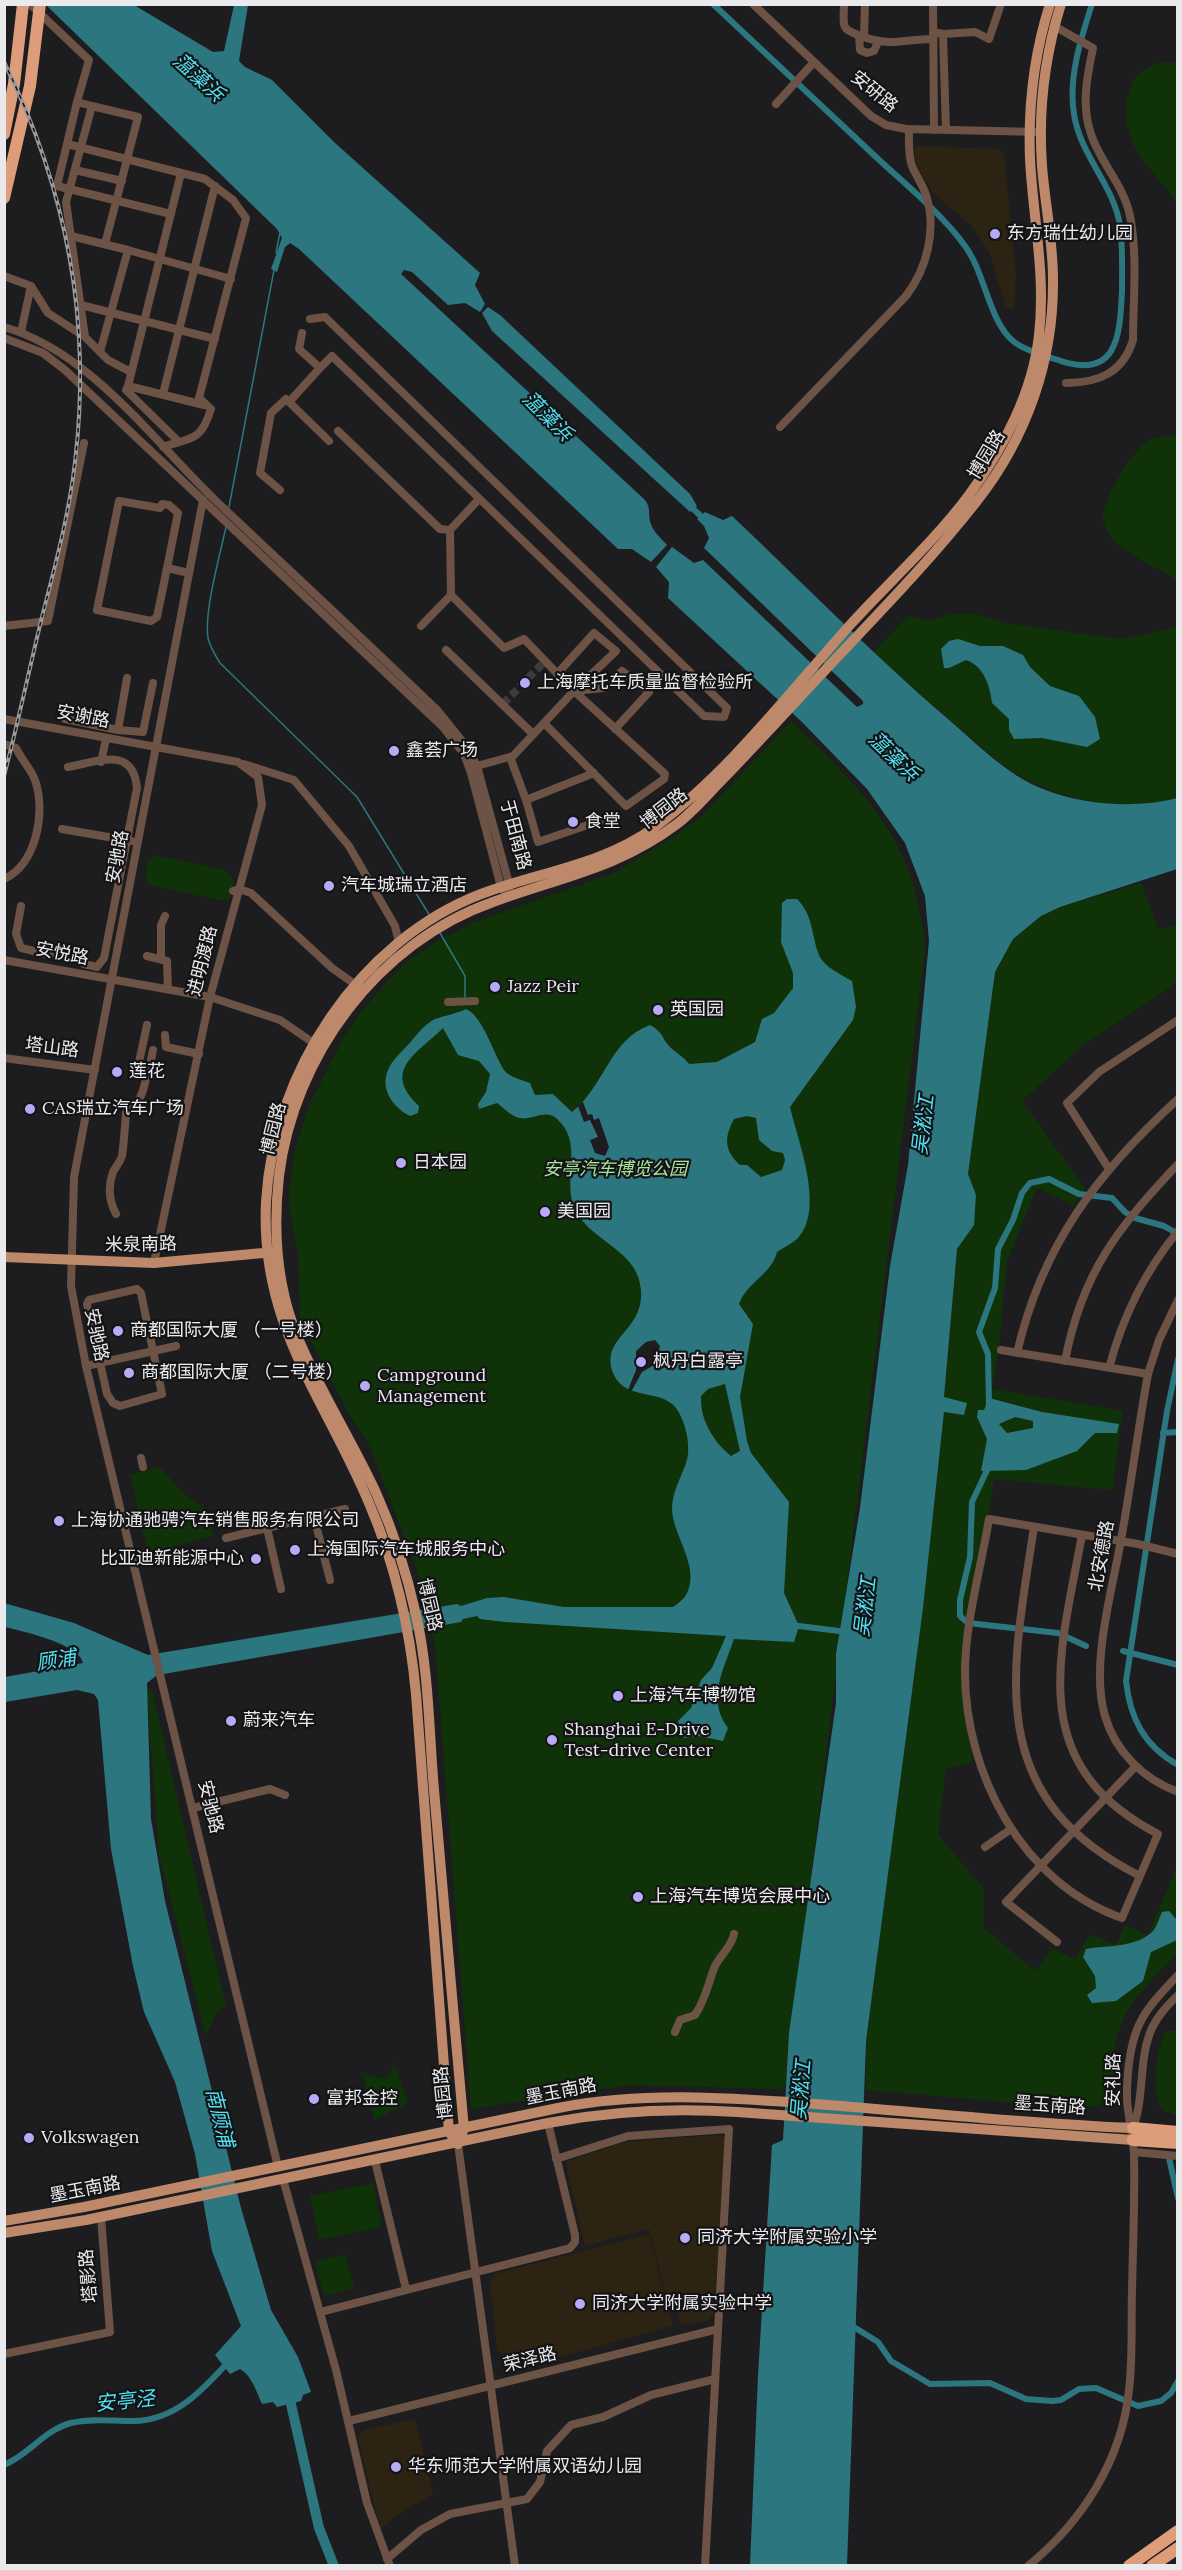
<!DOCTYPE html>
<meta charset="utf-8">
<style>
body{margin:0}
#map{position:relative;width:1182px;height:2570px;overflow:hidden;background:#1d1d1f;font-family:Lora,serif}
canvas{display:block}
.frame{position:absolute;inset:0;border:6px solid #eaeaec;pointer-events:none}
</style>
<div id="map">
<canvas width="1182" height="2570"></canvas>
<div class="frame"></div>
</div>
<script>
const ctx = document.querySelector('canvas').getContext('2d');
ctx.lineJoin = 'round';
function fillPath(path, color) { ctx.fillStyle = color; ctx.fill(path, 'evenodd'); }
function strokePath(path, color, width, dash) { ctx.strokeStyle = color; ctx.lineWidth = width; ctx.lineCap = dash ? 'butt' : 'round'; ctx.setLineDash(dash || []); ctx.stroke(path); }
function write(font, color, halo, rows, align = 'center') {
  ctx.font = font + ' Lora,"Noto Sans SC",serif'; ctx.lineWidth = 4.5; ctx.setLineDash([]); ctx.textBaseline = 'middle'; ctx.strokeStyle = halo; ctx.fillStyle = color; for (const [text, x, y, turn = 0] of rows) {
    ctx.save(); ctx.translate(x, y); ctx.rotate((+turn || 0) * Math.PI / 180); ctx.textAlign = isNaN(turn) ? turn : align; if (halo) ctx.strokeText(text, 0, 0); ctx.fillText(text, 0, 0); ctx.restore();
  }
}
fillPath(new Path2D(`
 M915,146L1000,149L1004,154L1016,276L1014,308L1006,307L989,252L972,226L933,193L919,171L915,157Z
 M720,2135L725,2139L714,2313L708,2321L681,2325L675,2305L669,2307L649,2229L585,2246L566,2165L568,2161L624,2142Z
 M649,2234L673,2326L520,2368L497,2350L490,2283L495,2274Z
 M415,2419L433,2494L399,2514L380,2530L358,2439L363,2430Z`), '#2c2313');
fillPath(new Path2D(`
 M1161,62L1177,63V203C1164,185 1146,167 1135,147C1124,128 1123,99 1134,79C1139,70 1152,66 1161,62Z
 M1177,435V580C1160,569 1118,551 1109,534C1107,530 1103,521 1103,516C1104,498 1131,452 1147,442C1156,436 1166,436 1177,435Z
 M971,613L1003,623L1122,639L1177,627V798C1114,815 1046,798 995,759L873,653L908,616L928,621L952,614Z
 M791,721C838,767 891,814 911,878C918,898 921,921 926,942L785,2089L628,2085L471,2109L435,1644L419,1576L370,1447L347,1410L300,1320L298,1253L288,1201L294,1154L308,1108L344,1037L363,1009L403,965L439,940L475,922L612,874L662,844L699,819Z
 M155,855L225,870C236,878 236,889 227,900H218L146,884L147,860Z
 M1141,883L1159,930L1177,924V983L1081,1047L1022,1101L1086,1190L1073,1205L1037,1188L1007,1261L999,1348L992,1389L1123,1411L1112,1490L994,1479L964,1674L963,1706L973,1763L946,1769L938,1835L984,1889V1928L1035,1971L1052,1948L1075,1960L1090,1934L1116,1945L1125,1925L1148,1935L1177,1867V1954C1151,1980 1123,2006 1115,2044C1112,2060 1117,2086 1107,2099C1100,2108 1087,2107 1076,2108L866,2090V2041L923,1608L944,1412L964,1414L967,1404L944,1398L957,1249C975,1220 980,1208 968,1174L995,972L1013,939L1041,916L1060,907Z
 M160,1467L183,1493L207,1510L213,1536L148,1553L130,1475Z
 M147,1690H152L226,2006L217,2012L206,2036L159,1855Z
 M1165,2031H1177V2116L1163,2110C1149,2095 1157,2049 1165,2031Z
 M392,2055L408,2103L374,2120L363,2073L382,2078L390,2076L394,2062Z
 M373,2183L382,2227L319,2240L310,2196Z
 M345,2254L354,2288L324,2296L315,2262Z`), '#103208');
fillPath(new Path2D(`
 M46,5H134L213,52L224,51L234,5H248L239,61L245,67L272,80L334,142L480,273L475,285L485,304L480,312L465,303L448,305L412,272L404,270L401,274L644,499C651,507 648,511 650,521C652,531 661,538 667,545L651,562L632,549H618L299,249L290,243L285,247L277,272L271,269L282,238L277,229Z
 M488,307L500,315L690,494L697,506L690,512L492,331L482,313Z
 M705,512L723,520L732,516C804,584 873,655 948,719C977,744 1007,775 1043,789C1082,805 1136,809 1177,798V869L1060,907L1041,916L1013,939L995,972L968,1174L976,1195L974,1225L957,1249L944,1397L967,1403L964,1415L944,1412L923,1608L866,2041L847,2565H750L758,2375L772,2145L783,2140L789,2033L836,1703V1654L860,1508L890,1266L908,1165L929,941L925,896L905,843L867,789L802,722L668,598L669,582L656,567L672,547L694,563L703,560L857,707L863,704V701L704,548L709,538L704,526L697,519Z
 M958,639L980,646H1003L1023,655L1030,667L1050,686L1079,696L1095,717L1100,739L1087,747L1042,738L1014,739L1009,730V719L992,703C990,686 984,666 966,660L949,668H944L941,649L949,641Z
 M787,899H797C814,916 811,935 819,955C824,967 842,975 852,981L856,1007L853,1020L790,1107C798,1142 826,1210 797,1239C791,1244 783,1248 777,1252C772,1274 747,1282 739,1304L753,1324L740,1397L747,1441L751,1453L789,1502L784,1593L799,1626L794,1642L734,1639C724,1669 706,1699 728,1728L723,1741L699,1736L684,1738L678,1721L691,1708L701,1680L712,1668L726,1636L505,1622L480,1619L477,1616L463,1619L461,1622L169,1673L156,1676L147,1683L151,1819L165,1901L241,2208L271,2310L298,2357L311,2392L303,2395L301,2401L277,2407L273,2402L262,2404C256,2391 252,2376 240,2369L230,2374L215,2355L241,2326L212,2251L195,2154L175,2082L144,2012L133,1966L111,1849L98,1700L94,1694L77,1690L5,1702V1677L83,1663C80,1644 22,1631 5,1627L4,1603L74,1623L148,1655L457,1604L461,1606L487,1598L504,1597L564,1607H673C677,1604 684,1599 686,1595C702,1567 671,1534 672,1507C674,1486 682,1477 687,1460C691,1444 685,1420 676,1408C660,1388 626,1401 614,1375C598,1337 644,1333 641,1290C638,1247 586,1242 573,1204C564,1175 583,1142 557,1119C546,1108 532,1121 519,1118C511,1116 504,1108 497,1103L479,1109L478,1104L486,1092L490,1074L479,1061L458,1055L443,1028C417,1054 381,1070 419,1106L418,1113L410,1116C392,1107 378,1087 390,1066C394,1059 402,1051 408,1045C416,1036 424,1024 435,1019C446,1015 456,1014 466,1009C483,1016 494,1055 504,1070C509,1077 522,1080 530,1083L535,1095L553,1094L572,1112C605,1086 609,1040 650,1025C665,1034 660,1036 670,1047C676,1053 683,1056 689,1064L717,1062L755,1042L762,1019L774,1013L793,988V973L781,942L782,903ZM747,1116L756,1118L759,1140L772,1151L783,1153L785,1160L782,1170L761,1177L747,1165H740C724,1150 724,1138 734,1119ZM725,1384L740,1451L731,1456C713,1441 700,1420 701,1396L708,1389Z
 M989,1398L1042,1412L1119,1424L1117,1433H1095L1077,1451L1026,1470L981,1471L987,1439L977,1417L978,1410H984ZM1015,1417L1033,1421V1428L1007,1433L999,1424Z
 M1169,1911L1177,1920V1940L1151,1952L1143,1981L1116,2001L1092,2003L1087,1995L1096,1988L1095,1976L1083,1957L1086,1949C1107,1945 1133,1948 1151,1933C1156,1929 1159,1919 1162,1912Z`), '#2c7680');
fillPath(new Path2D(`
 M583,1102L588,1115L592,1114L594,1120L599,1118L609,1147L605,1156L595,1153L590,1140L598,1137L590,1120L584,1122L578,1106Z
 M655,1340L660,1346L656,1364L642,1372L631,1392L628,1390L636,1370V1351L646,1342Z`), '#1d1d1f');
strokePath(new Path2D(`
 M276,253L280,232
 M229,507L274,270
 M226,527C220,555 204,611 208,638C210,647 215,655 220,663L357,797L430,916
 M440,933L465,976V997`), '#2c7680', 1.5);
strokePath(new Path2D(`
 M713,4C768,55 822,106 876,157C905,184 942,214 965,246C985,273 989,321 1013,341C1024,350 1040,354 1055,359C1117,382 1120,338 1122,290C1122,269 1123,246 1120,225C1113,184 1080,155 1074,114C1068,78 1081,38 1092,4
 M688,504L705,520
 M1178,1359L1167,1411L1126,1681C1130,1718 1144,1746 1178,1765
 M989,1405L988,1354L979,1332L995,1288L998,1249L1013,1220L1022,1193L1030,1183L1049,1179L1079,1194L1112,1198L1125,1212L1135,1218L1164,1226L1178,1234
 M1163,1433L1178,1432
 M989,1466L972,1502L970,1557L960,1600V1616L968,1623L1058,1633L1086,1646
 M791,1625L847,1632
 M1123,1651L1178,1665
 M1169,2158L1178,2198
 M849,2324L878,2342L891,2361L930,2384L990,2383L1026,2399L1052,2401L1061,2400L1079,2389L1096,2388L1138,2406L1161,2401L1171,2393L1178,2381
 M4,2465C29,2455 44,2430 71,2423C91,2418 111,2421 131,2421C174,2422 203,2390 230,2360`), '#2c7680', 6);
strokePath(new Path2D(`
 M288,2391L319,2528L334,2566`), '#2c7680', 10);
strokePath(new Path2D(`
 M503,704L545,661`), '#3c3c3e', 8, [8, 4]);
strokePath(new Path2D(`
 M30,4L89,60L77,102
 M753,4L871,116L886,125L906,129L1040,132
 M844,4C844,10 843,18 844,24C845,31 852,32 858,35C892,48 901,39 933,39
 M933,4L934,130
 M1054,26L1093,48C1087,76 1081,106 1091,134C1100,163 1124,185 1130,216C1138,256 1133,299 1133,340C1123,373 1098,383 1066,383
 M933,32L943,34L946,130
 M943,34L975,32L989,39L1001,4
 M859,35L860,50L867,53L874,51L878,42
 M864,37L865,4
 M776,104L814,62
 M92,106L77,102L57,186L171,214
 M67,144L205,179L233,200L246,218L199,398L211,409C201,441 193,437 163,447
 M75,170L122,181
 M71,236L128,250L100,352
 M105,244L138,117L92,106L66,202L85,337L108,360L131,372
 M128,250L231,279
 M4,276L31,286L48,313L85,337
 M81,305L215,339
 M310,319L325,317L727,708L724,717L704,716L332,356L320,368
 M4,327C89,351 151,438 213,498C288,569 363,639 438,711L466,746L477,766L510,887
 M21,332L31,286
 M4,338L43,353L65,370L443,727L464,754L471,773L501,887L508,897
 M128,386L181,173
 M163,394L215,186
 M289,402L320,368L299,349L302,333
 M780,427L906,296C927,269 937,229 926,195C923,185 916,176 912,166C908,155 909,141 909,129
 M338,431L440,529L450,530
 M179,442L126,390L128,386L204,405
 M280,490L260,473L271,413L286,399L329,441
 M203,500L74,1177L71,1286L86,1366L278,2167
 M167,568L178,513L169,505L162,504L160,508L119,501L97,610L151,621L157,617L167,568L189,573
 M451,595L504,648L524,639L574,691L513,756L477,766
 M4,626L48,621L84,443
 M421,626L451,595L450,530L479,499
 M446,650L533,734
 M557,674L594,633L616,651L574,691
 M574,691L603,688L622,671L649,692L615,729
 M4,719L238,762L258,777L262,805L210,997L154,1263
 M65,719L118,730L127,678
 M545,724L626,806L664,779L665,774L574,691
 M118,730L143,732L153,683
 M4,744L16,748C21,759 31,769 35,780C46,811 37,864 4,879
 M510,757L526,800L594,773
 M101,762L106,739
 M244,764L294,780L349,846L395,926L399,943
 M526,800L538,842L614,816
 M62,829L131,841
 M233,891L239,889L251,893L332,968L356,985
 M21,906L16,934L21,948L51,955L66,951L84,964L97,967L104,958L137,788C133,745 98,762 68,767
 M147,956L167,961L168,989
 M161,958V925L165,916
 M4,960L210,997L280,1020L315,1044
 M448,1002L475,1001
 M165,1035L166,1047L199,1054
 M4,1058L95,1070
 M147,1069L149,1070L153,1050
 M1109,1169L1067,1103L1099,1072L1178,1020
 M116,1214C109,1201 108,1186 113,1172C116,1166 120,1163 122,1156C124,1142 125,1127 126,1113L128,1108H133C142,1098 146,1083 147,1069L139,1062L147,1025
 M137,1289L141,1293L162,1394L120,1406L113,1403L107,1394L87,1304L89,1300Z
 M1178,1300L1159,1340L1148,1374C1138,1429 1131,1485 1121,1540C1112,1592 1090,1665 1105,1716C1115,1751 1143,1779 1178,1792
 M1001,1350L1148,1374
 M1017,1353C1042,1245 1097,1173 1178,1099
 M1065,1361C1082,1272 1118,1228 1178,1164
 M86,1366L176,1346
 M1109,1368C1123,1316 1144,1273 1178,1231
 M141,1458L143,1467
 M314,1517L330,1580
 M1034,1527C1012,1672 981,1796 1140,1876
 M267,1528L281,1589
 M1082,1535C1060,1655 1023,1764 1158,1834L1122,1918C1022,1883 965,1774 965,1672C965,1623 981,1568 989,1519L1138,1544L1178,1554
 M226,1538L345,1509
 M193,1808L270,1789L285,1795
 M985,1847L1011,1829
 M1057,1942L1006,1902L1136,1766
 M675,2032L680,2020L695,2015C706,1999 708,1983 715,1966C721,1954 731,1948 734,1934
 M1133,2128C1145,2096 1138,2059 1152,2028C1158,2015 1168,2005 1178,1995
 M458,2144L515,2566
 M1134,2152L1178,2156
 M556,2159L628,2136L729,2129L705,2566
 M375,2161L406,2289
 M283,2179L336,2370L367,2503L390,2566
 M320,2312L570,2248L575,2242V2235L548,2123
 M4,2354L110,2332L101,2217
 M349,2421L718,2329
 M387,2559L421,2530L450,2514L527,2499L540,2482L547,2451L571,2425L603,2417L651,2395L715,2379
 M1028,2566C1082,2522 1122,2460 1129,2390C1133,2357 1131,2323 1132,2290C1133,2245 1135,2199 1134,2154C1133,2138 1130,2125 1128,2109C1126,2098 1127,2084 1128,2073C1132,2024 1145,2010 1178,1975`), '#6d5345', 8);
strokePath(new Path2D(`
 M4,1257L154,1263L274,1252
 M458,2144L449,2132L416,1694C410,1628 395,1564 369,1503C324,1396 260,1326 266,1202C273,1073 359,941 481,894C539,872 603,865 655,827C728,773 789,693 850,625C889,582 934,542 969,495C1003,449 1033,392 1039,335C1046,275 1033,218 1030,159C1028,107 1034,54 1050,4
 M458,2144L464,2129C454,2016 443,1903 434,1790C429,1733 429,1671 416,1615C407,1574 394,1533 377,1495C353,1442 320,1392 298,1338C277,1288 273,1230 279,1176C294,1056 377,943 493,902C560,877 617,869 677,824C694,811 708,794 722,780C748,753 774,725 800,697C859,633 923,570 977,501C1027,437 1054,360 1053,279C1053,241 1045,204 1042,166C1038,110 1044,58 1061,4
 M4,2221L84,2207L558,2108C644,2091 730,2098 816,2104C921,2112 1027,2124 1133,2128
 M4,2233L86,2220L548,2123C611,2111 673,2108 737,2112L1133,2140`), '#be886b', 10);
strokePath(new Path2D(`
 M4,134L14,84L23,4
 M4,198L30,86L40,4
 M1133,2128L1178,2132
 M1133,2140L1178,2143
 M1129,2566L1178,2531
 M1152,2566L1178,2548`), '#de9d7a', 12);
const rail = new Path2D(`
 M4,62C67,189 92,321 75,462C69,515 55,566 42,617C29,670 18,723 4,776`);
strokePath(rail, '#99999b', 4);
strokePath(rail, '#141416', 1.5, [4.5]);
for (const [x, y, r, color] of [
 [995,234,6,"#b7abf7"],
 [525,683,6,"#b7abf7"],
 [394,751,6,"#b7abf7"],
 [573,822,6,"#b7abf7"],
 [329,886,6,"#b7abf7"],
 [495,987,6,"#b7abf7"],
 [658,1010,6,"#b7abf7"],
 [117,1072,6,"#b7abf7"],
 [30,1109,6,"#b7abf7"],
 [401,1163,6,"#b7abf7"],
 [545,1212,6,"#b7abf7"],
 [118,1331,6,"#b7abf7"],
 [641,1362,6,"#b7abf7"],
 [129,1373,6,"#b7abf7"],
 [365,1386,6,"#b7abf7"],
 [59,1521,6,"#b7abf7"],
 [295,1550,6,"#b7abf7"],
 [256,1559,6,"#b7abf7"],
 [618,1696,6,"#b7abf7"],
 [231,1721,6,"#b7abf7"],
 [552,1740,6,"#b7abf7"],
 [638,1897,6,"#b7abf7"],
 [314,2099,6,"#b7abf7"],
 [29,2138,6,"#b7abf7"],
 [685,2238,6,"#b7abf7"],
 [580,2304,6,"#b7abf7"],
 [396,2467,6,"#b7abf7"]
]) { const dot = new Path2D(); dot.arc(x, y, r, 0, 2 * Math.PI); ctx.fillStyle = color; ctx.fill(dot); strokePath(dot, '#141416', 2); }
write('18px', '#eaeaec', '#141416', [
 ["安研路",874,92,39],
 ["博园路",987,455,-59],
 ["安谢路",83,717,11],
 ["博园路",664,809,-38],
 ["于田南路",515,835,75],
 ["安驰路",118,857,-80],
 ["安悦路",62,954,11],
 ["进明渡路",203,961,-76],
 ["塔山路",52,1048,7],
 ["博园路",274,1129,-76],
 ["米泉南路",141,1245,-1],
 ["安驰路",96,1335,78],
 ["北安德路",1102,1556,-80],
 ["博园路",429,1605,77],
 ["安驰路",210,1807,76],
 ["安礼路",1114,2080,-89],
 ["墨玉南路",561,2092,-11],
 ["博园路",444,2093,-96],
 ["墨玉南路",1050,2106,4],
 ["墨玉南路",85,2190,-11],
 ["塔影路",89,2276,-95],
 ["荣泽路",530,2360,-14]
]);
write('18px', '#eaeaec', '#141416', [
 ["东方瑞仕幼儿园",1007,234],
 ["上海摩托车质量监督检验所",537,683],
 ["鑫荟广场",406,751],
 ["食堂",585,822],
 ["汽车城瑞立酒店",341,886],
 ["Jazz Peir",507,987],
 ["英国园",670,1010],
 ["莲花",129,1072],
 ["CAS瑞立汽车广场",42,1109],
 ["日本园",413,1163],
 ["美国园",557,1212],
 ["商都国际大厦 （一号楼）",130,1331],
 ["枫丹白露亭",653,1362],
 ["商都国际大厦 （二号楼）",141,1373],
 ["Campground",377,1376],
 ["Management",377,1397],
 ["上海协通驰骋汽车销售服务有限公司",71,1521],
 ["上海国际汽车城服务中心",307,1550],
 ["比亚迪新能源中心",244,1559,"right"],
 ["上海汽车博物馆",630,1696],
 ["蔚来汽车",243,1721],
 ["Shanghai E-Drive",564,1730],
 ["Test-drive Center",564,1751],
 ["上海汽车博览会展中心",650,1897],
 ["富邦金控",326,2099],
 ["Volkswagen",41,2138],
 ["同济大学附属实验小学",697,2238],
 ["同济大学附属实验中学",592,2304],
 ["华东师范大学附属双语幼儿园",408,2467]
], 'left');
write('italic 18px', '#a7e69a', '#141416', [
 ["安亭汽车博览公园",615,1170]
]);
write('italic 20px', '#51e0f2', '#141416', [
 ["蕰藻浜",198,78,42],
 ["蕰藻浜",547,417,45],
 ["蕰藻浜",893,757,44],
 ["吴淞江",924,1125,-83],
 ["吴淞江",866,1607,-83],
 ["顾浦",56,1661,-9],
 ["吴淞江",802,2090,-85],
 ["南顾浦",219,2118,76],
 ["安亭泾",125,2402,-6]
]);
</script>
